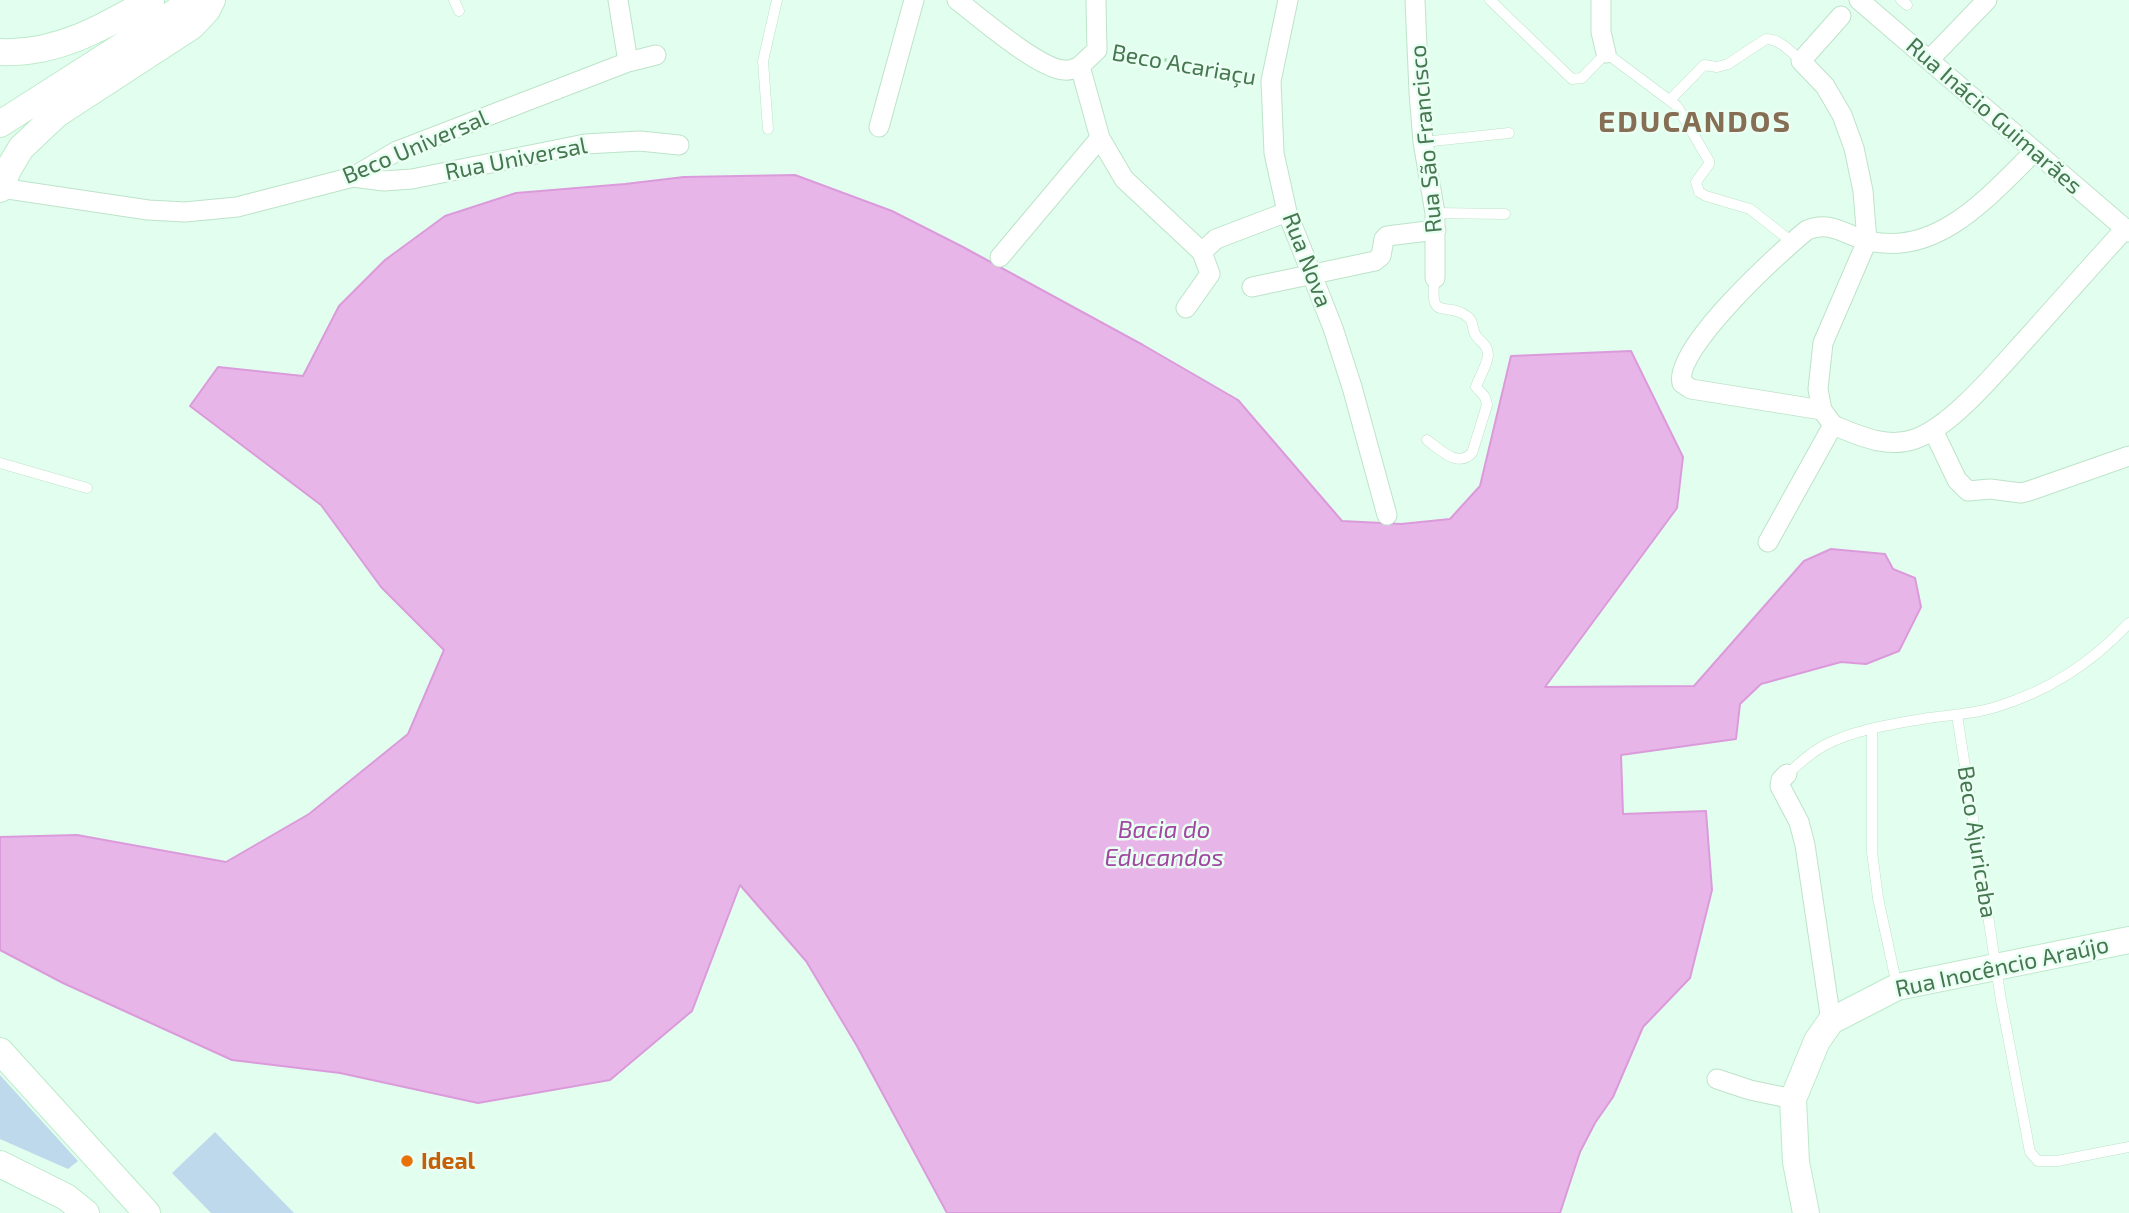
<!DOCTYPE html>
<meta charset="utf-8">
<style>
body{margin:0}
canvas{display:block;background:#e2feee}
</style>
<canvas width="2129" height="1213"></canvas>
<script>
const ctx = document.querySelector('canvas').getContext('2d');
ctx.lineJoin = 'round';
function fillPath(path, color) { ctx.fillStyle = color; ctx.fill(path, 'evenodd'); }
function strokePath(path, color, width, dash) { ctx.strokeStyle = color; ctx.lineWidth = width; ctx.lineCap = dash ? 'butt' : 'round'; ctx.setLineDash(dash || []); ctx.stroke(path); }
function write(font, color, halo, rows, align = 'center') {
  ctx.font = font + ' "Exo 2",sans-serif'; ctx.lineWidth = 5; ctx.setLineDash([]); ctx.textBaseline = 'middle'; ctx.strokeStyle = halo; ctx.fillStyle = color; for (const [text, x, y, turn = 0] of rows) {
    ctx.save(); ctx.translate(x, y); ctx.rotate((+turn || 0) * Math.PI / 180); ctx.textAlign = isNaN(turn) ? turn : align; if (halo) ctx.strokeText(text, 0, 0); ctx.fillText(text, 0, 0); ctx.restore();
  }
}
fillPath(new Path2D(`
 M0,1075L78,1161L68,1169L0,1139Z
 M215,1132L294,1213H211L172,1173Z`), '#bfd9ec');
const water = new Path2D(`
 M795,175L892,211L963,247L1143,345L1238,400L1342,521L1401,524L1450,519L1480,486L1511,356L1631,351L1683,457L1677,508L1545,687L1694,686L1804,561L1831,549L1885,554L1893,569L1915,578L1921,607L1899,651L1866,664L1841,662L1761,684L1740,704L1736,739L1621,755L1623,814L1706,811L1712,890L1690,978L1643,1027L1613,1097L1595,1123L1580,1152L1560,1213H947L857,1046L806,961L740,885L692,1011L610,1080L478,1103L340,1073L232,1060L63,983L0,950V837L77,835L226,862L309,814L408,734L444,650L381,587L321,505L190,406L218,367L303,376L339,306L385,260L445,216L516,193L625,184L684,177Z`);
fillPath(water, '#e8b5e9');
strokePath(water, '#db9bdb', 2);
const lane = new Path2D(`
 M454,0L459,11
 M1490,0L1572,79L1582,78L1606,53L1677,106L1709,161V164L1696,182L1699,192L1706,196L1750,209L1792,242
 M1901,0L1907,5
 M1670,100L1704,65L1717,67L1728,64L1766,39C1780,39 1791,52 1801,61
 M768,129L763,61L777,0
 M1423,142L1509,133
 M1435,213L1505,214
 M1427,440C1441,450 1457,468 1472,453L1487,405L1485,397L1476,387C1479,377 1487,366 1488,355C1488,346 1482,343 1477,337C1471,331 1475,322 1468,317C1448,300 1428,324 1435,278
 M0,463L87,488
 M1957,715L2001,1000L2030,1152L2038,1161H2057L2129,1147
 M1872,729V852L1878,898L1897,986
 M1787,774C1799,764 1811,752 1825,745C1856,729 1894,724 1928,718C1950,715 1974,714 1996,707C2049,691 2092,663 2129,623`);
const street = new Path2D(`
 M618,0L628,62
 M957,0C979,17 1039,69 1064,70C1069,71 1076,68 1080,66
 M1096,0L1097,50L1080,66L1100,138L1124,179L1202,252L1210,274L1186,308
 M1288,0L1271,81L1274,153L1287,212L1333,328L1352,387L1387,515
 M1415,0L1419,92L1423,142L1435,213V278
 M1601,0V32L1606,53
 M1859,0L2129,232
 M1930,59L1987,0
 M879,127L914,0
 M353,177L384,181L412,179L585,144L640,141L679,145
 M0,188L148,210L185,212L237,207L353,177L397,151L628,62L656,55
 M1202,252L1216,239L1287,212
 M1000,257L1100,138
 M1252,287L1375,261L1381,256L1384,239L1387,236L1436,230
 M1822,410L1691,389L1682,383C1673,349 1780,252 1807,230C1833,220 1845,236 1869,241C1938,257 1990,195 2034,152
 M1833,425C1860,436 1887,449 1915,439C1954,425 2001,366 2029,336C2061,300 2093,264 2125,229
 M1933,430L1957,480L1968,491L1990,489L2021,493L2029,491L2129,456
 M1768,542L1833,425L1822,410L1818,389L1823,343L1867,241L1863,191L1854,148L1842,115L1825,86L1801,61L1841,16
 M1787,774L1781,780L1780,786L1799,822L1805,845L1831,1021
 M1717,1079L1750,1090L1793,1099`);
const secondary = new Path2D(`
 M0,52C56,55 104,27 151,0
 M0,124L194,0
 M0,189L8,170L21,148L57,114L192,26L207,10L212,0
 M0,1051L147,1213
 M0,1164L66,1197L86,1213
 M1806,1213L1796,1162L1793,1099L1817,1041L1831,1021L1897,987L2129,940`);
strokePath(lane, '#bde3c9', 11);
strokePath(street, '#bde3c9', 21);
strokePath(secondary, '#bceaca', 28);
strokePath(new Path2D(`
 M1116,53L1217,67L1253,76`), '#9bdaa9', 3.5, [2, 5]);
strokePath(lane, '#fff', 10);
strokePath(street, '#fff', 19);
strokePath(secondary, '#fff', 26);
for (const [x, y, r, color] of [
 [407,1161,7,"#e8710a"]
]) { const dot = new Path2D(); dot.arc(x, y, r, 0, 2 * Math.PI); ctx.fillStyle = color; ctx.fill(dot); strokePath(dot, '#eafff3', 2.5); }
write('23px', '#467750', '#eafff3', [
 ["Beco Acariaçu",1184,65,10],
 ["Rua Inácio Guimarães",1994,116,41],
 ["Rua São Francisco",1426,139,-95],
 ["Beco Universal",415,147,-23],
 ["Rua Universal",516,159,-11],
 ["Rua Nova",1307,260,69],
 ["Beco Ajuricaba",1977,842,81],
 ["Rua Inocêncio Araújo",2002,967,-12]
]);
write('bold 23px', '#c56008', '#eafff3', [
 ["Ideal",421,1161]
], 'left');
write('italic 24px', '#a247a1', '#eafff3', [
 ["Bacia do",1164,830],
 ["Educandos",1164,858]
]);
ctx.letterSpacing = '2px';
write('bold 30px', '#866e55', '#eafff3', [
 ["EDUCANDOS",1695,122]
]);
ctx.letterSpacing = '0px';
</script>
